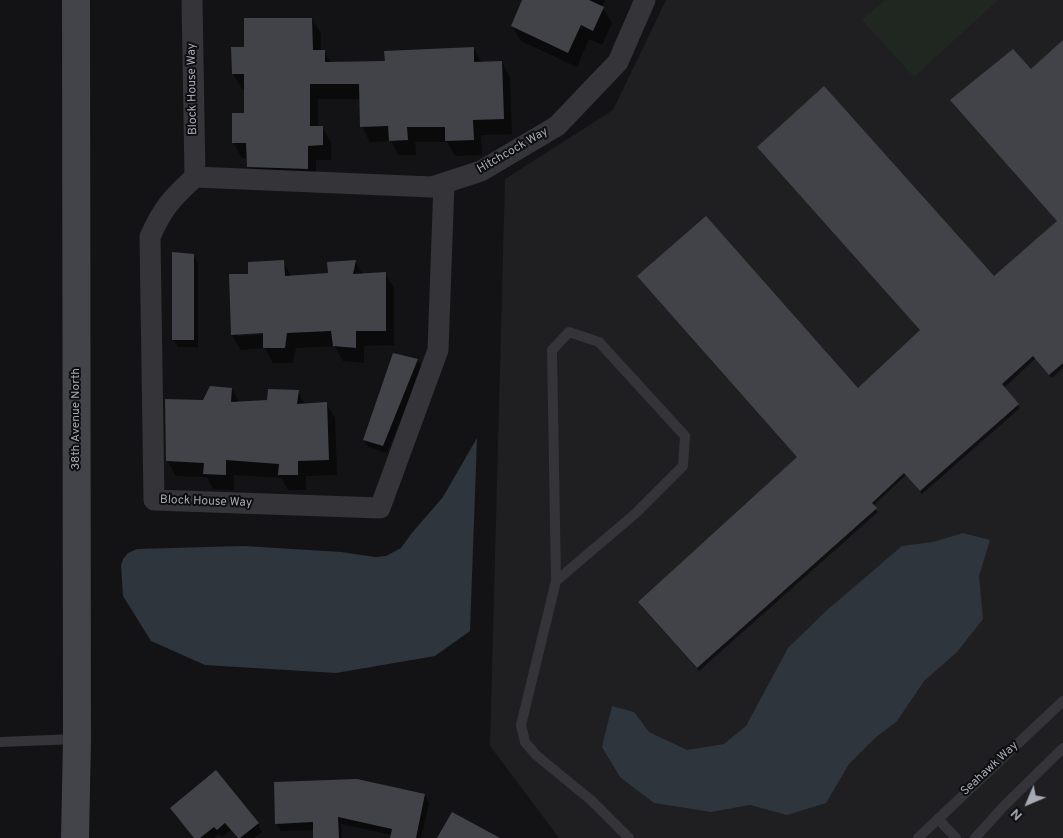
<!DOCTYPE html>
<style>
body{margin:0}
#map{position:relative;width:1063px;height:838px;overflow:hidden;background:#131315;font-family:Overpass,sans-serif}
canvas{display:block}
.north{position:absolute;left:1003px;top:778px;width:50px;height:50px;-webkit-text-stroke:4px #0e0e10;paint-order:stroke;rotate:225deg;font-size:14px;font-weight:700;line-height:20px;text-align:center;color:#a6aab4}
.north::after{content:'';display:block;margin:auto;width:18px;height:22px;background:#a6aab4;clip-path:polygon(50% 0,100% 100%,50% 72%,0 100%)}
</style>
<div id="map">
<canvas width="1063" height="838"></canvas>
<div class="north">N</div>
</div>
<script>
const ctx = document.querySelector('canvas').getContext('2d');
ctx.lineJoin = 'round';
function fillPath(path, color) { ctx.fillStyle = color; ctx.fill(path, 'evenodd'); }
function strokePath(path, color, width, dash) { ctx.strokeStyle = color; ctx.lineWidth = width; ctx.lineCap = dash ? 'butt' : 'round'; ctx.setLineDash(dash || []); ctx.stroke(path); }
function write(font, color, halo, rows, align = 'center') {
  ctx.font = font + ' Overpass,sans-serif'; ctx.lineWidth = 4; ctx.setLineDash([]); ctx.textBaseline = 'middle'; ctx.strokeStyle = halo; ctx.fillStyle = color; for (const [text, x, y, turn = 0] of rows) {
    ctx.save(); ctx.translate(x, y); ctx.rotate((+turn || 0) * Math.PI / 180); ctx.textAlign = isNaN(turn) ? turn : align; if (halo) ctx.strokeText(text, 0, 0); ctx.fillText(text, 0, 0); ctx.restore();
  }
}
fillPath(new Path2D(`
 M666,0H1063V838H559L490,746L505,179L613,110Z`), '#1f1f22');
fillPath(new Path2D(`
 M885,0H998L914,77L862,20Z`), '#202721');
fillPath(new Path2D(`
 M477,438L470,631L435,656L336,673L205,665L151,641L123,596L121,566L123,559L128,553L137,549L244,546L341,552L375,557L386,556L401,548L411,534L443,497Z
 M963,533L990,540L979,576L983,619L957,652L924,681L897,721L875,738L849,764L826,803L787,815L750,805L711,812L654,803L620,777L602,747L612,706L634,712L649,732L687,750L724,744L746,726L788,648L826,611L902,546L933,542Z`), '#2e353c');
fillPath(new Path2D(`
 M524,0H605L602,7L612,23L602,45L589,39L577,67L521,41L512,26Z
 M312,19L321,34V51H324L331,63L386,62L474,49L482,63L502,62L510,78L512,134L481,135L482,155L455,156L447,142H415L416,155H399L391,141L370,142L362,127L361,99H318V127H322L331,142V160H316V184L257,182L248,166V158H242L233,142L245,115V89H242L233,74L245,48Z
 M1063,42V368L1052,378L1036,358L1004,388L1020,408L922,494L906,475L873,506L878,512L699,671L641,606L798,457L858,390L994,278L1058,221L952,101L1031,70Z
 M193,255L198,263V347H178L174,340Z
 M355,261L363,275L385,273L394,288V345L364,346V363L343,361L334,346L296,348L293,363H273L265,348L241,350L232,335L249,275L283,262L292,277L329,274ZM269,331V334L238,336V333Z
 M394,354L418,360L422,368L387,453L368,447L364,440Z
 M232,389L239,402H268L298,392L305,405L326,403L335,418L337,475L306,476V490H288L281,478L234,475V490L213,489L207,477L176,476L167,460L204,402Z
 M216,772L258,824L262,832L254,838H237L231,830L222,837L219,834L214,838H194L176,816L171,808Z
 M425,795L429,803L421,838H391L392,835L341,824L342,838H315L314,830L281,831L276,823Z`), '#0007');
fillPath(new Path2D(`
 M522,0H589L604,7L593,31L581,25L568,53L511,26Z
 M244,18H312L313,50H325V62L385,61L384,51L474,47V62L502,61L504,119L473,120L474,140L445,141V127H407L408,140L389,141L388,126L360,127L359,84H310V126H323V145L308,146V169L247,167L246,143H232V113H244V74H232L231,47H244Z
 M1063,40V363L1049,375L1033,356L1002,384L1019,404L920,491L904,473L872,503L877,508L697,668L638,602L797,457L637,276L706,216L858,388L920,330L757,147L824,86L994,276L1057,221L950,100L1013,49L1031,69Z
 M172,252L194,254V340H172Z
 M284,260L285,276L328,273L327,262L356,260L353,274L386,272V331H356V348L333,346L331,331L287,333L285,348H263V333L231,335L229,274H248V262Z
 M393,353L418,359L383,446L363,440Z
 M210,386L232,388L231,402L267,400L268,389L299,390L297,404L327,402L329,460L298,461V475H278L279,464L226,460V475L203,474L204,463L166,461L165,399L203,400Z
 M216,770L259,823L240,838H238L225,823L217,830L214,827L200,838H194L170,808Z
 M357,779L425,794L416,838H390L392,829L338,817L339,838H313V822L275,824L274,782Z
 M452,812L500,838H437Z`), '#424348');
strokePath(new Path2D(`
 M556,581L636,513L683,466L685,436L599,342L569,332L552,350L556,581L521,725L525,742L536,755L592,801L629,838
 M0,742L76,739
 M938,819L956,838
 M918,838L1063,701
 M975,838L1003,807L1063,748`), '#353539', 10);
strokePath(new Path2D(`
 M192,0L195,177C172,198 162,209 150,237L154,500L380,508L438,350L444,183
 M195,177L432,187L481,171L557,126L618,62L645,0`), '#353539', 21);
strokePath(new Path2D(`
 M75,838L77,739L76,0`), '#434449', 28);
write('12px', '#a6aab4', '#0e0e10', [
 ["Block House Way",193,89,-91],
 ["Hitchcock Way",513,151,-30],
 ["38th Avenue North",77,419,-90],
 ["Block House Way",206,502,2],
 ["Seahawk Way",990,769,-43]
]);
</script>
